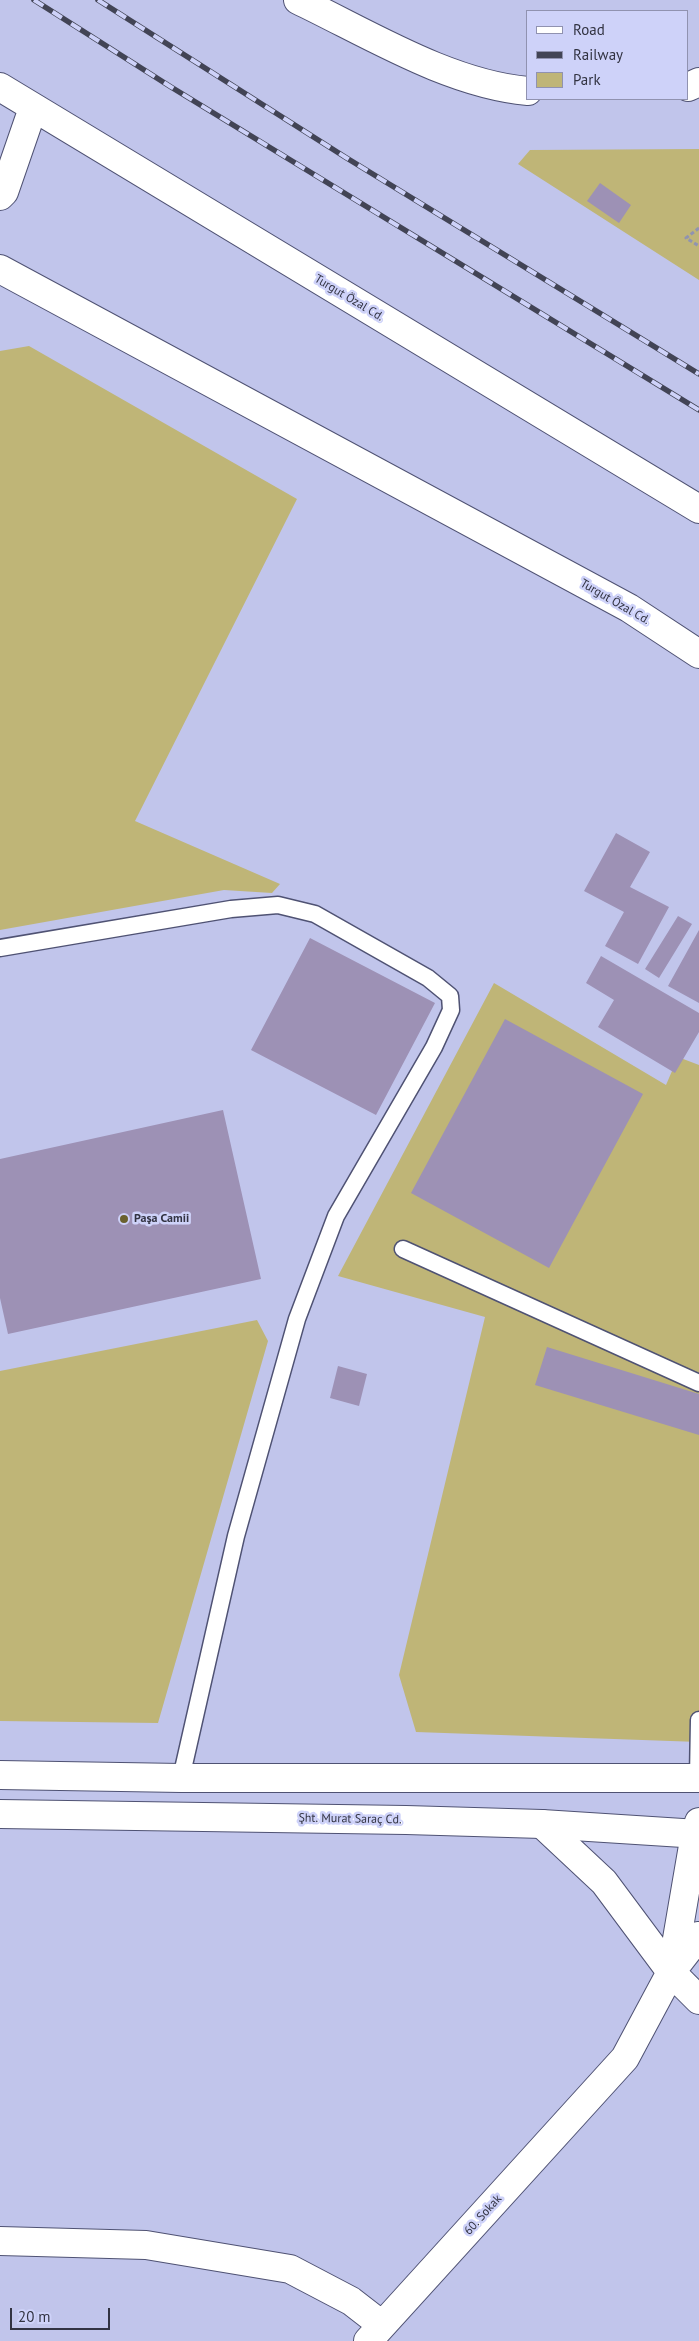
<!DOCTYPE html>
<meta charset="utf-8">
<style>
body{margin:0}
#map{position:relative;width:699px;height:2341px;overflow:hidden;background:#c1c5eb;font-family:"PT Sans",sans-serif}
canvas{display:block}
.legend{position:absolute;left:526px;top:10px;width:162px;height:90px;box-sizing:border-box;background:#ced2f9;border:1px solid #9092b0;margin:0;padding:6px 9px;list-style:none;font-size:15px;color:#323342}
.legend li{display:flex;align-items:center;gap:10px;height:25px}
.legend b{width:25px;border:1px solid #9092b0}
.scale{position:absolute;left:10px;top:2308px;width:100px;height:22px;box-sizing:border-box;border:2px solid #323342;border-top:0;padding-left:6px;font-size:15px;line-height:18px;white-space:nowrap;color:#323342;-webkit-text-stroke:4px #ced2f9;paint-order:stroke}
</style>
<div id="map">
<canvas width="699" height="2341"></canvas>
<ul class="legend">
<li><b style="height:6px;background:#fff"></b>Road</li>
<li><b style="height:6px;background:#424455"></b>Railway</li>
<li><b style="height:14px;background:#bfb577"></b>Park</li>
</ul>
<div class="scale">20 m</div>
</div>
<script>
const ctx = document.querySelector('canvas').getContext('2d');
ctx.lineJoin = 'round';
function fillPath(path, color) { ctx.fillStyle = color; ctx.fill(path, 'evenodd'); }
function strokePath(path, color, width, dash) { ctx.strokeStyle = color; ctx.lineWidth = width; ctx.lineCap = dash ? 'butt' : 'round'; ctx.setLineDash(dash || []); ctx.stroke(path); }
function write(font, color, halo, rows, align = 'center') {
  ctx.font = font + ' "PT Sans",sans-serif'; ctx.lineWidth = 5; ctx.setLineDash([]); ctx.textBaseline = 'middle'; ctx.strokeStyle = halo; ctx.fillStyle = color; for (const [text, x, y, turn = 0] of rows) {
    ctx.save(); ctx.translate(x, y); ctx.rotate((+turn || 0) * Math.PI / 180); ctx.textAlign = isNaN(turn) ? turn : align; if (halo) ctx.strokeText(text, 0, 0); ctx.fillText(text, 0, 0); ctx.restore();
  }
}
fillPath(new Path2D(`
 M699,149V280L518,164L530,150Z
 M29,346L297,499L135,821L280,884L272,893L224,890L0,930V351Z
 M494,983L666,1085L678,1057L699,1065V1742L416,1732L399,1675L485,1317L338,1276Z
 M257,1320L268,1341L158,1723L0,1721V1371Z`), '#bfb577');
fillPath(new Path2D(`
 M600,183L631,205L619,223L587,201Z
 M616,833L650,852L630,887L669,907L638,964L605,946L624,912L584,891Z
 M678,916L692,924L659,978L645,969Z
 M699,930V1003L668,986Z
 M310,938L435,1003L376,1115L251,1050Z
 M601,956L699,1013V1032L675,1073L598,1027L614,1000L586,983Z
 M505,1019L643,1094L549,1268L411,1193Z
 M223,1110L261,1279L8,1334L0,1298V1159Z
 M547,1347L699,1394V1435L535,1385Z
 M338,1366L367,1374L359,1406L330,1398Z`), '#9d91b5');
const service = new Path2D(`
 M0,948L231,909L278,905L315,914L428,978L450,996L451,1010L434,1047L336,1216L297,1319L236,1536L181,1778
 M403,1249L699,1383
 M698,1778L699,1720`);
const minor = new Path2D(`
 M298,0C369,34 449,84 528,91
 M688,87L699,82
 M542,1824L604,1882L671,1972L699,2000
 M672,1968L695,1834L699,1822
 M0,2241L146,2245L290,2269L351,2301L382,2325
 M368,2341L625,2058L671,1972L699,1936`);
const tertiary = new Path2D(`
 M0,1775L181,1778H699
 M0,1814L406,1820L542,1824L699,1834`);
const primary = new Path2D(`
 M0,87L699,509
 M0,196L4,192L33,108
 M0,269L629,608L699,654`);
strokePath(service, '#4f5273', 19);
strokePath(minor, '#4f5273', 30);
strokePath(tertiary, '#4f5273', 30);
strokePath(primary, '#4f5273', 30);
strokePath(new Path2D(`
 M699,228L686,238L699,246`), '#9093b1', 3, [4, 2.5]);
strokePath(service, '#fff', 16);
strokePath(minor, '#fff', 28);
strokePath(tertiary, '#fff', 28);
strokePath(primary, '#fff', 28);
const rail = new Path2D(`
 M34,0L171,87L699,410
 M98,0L345,157L699,374`);
strokePath(rail, '#424455', 5.5);
strokePath(rail, '#ced2f9', 4, [11]);
for (const [x, y, r, color] of [
 [124,1219,5,"#6a612e"]
]) { const dot = new Path2D(); dot.arc(x, y, r, 0, 2 * Math.PI); ctx.fillStyle = color; ctx.fill(dot); strokePath(dot, '#ced2f9', 2); }
write('12px', '#323342', '#ced2f9', [
 ["Turgut Özal Cd.",349,298,31],
 ["Turgut Özal Cd.",615,602,30],
 ["Şht. Murat Saraç Cd.",350,1819,1],
 ["60. Sokak",483,2215,-48]
]);
write('bold 12px', '#323342', '#ced2f9', [
 ["Paşa Camii",134,1219]
], 'left');
</script>
